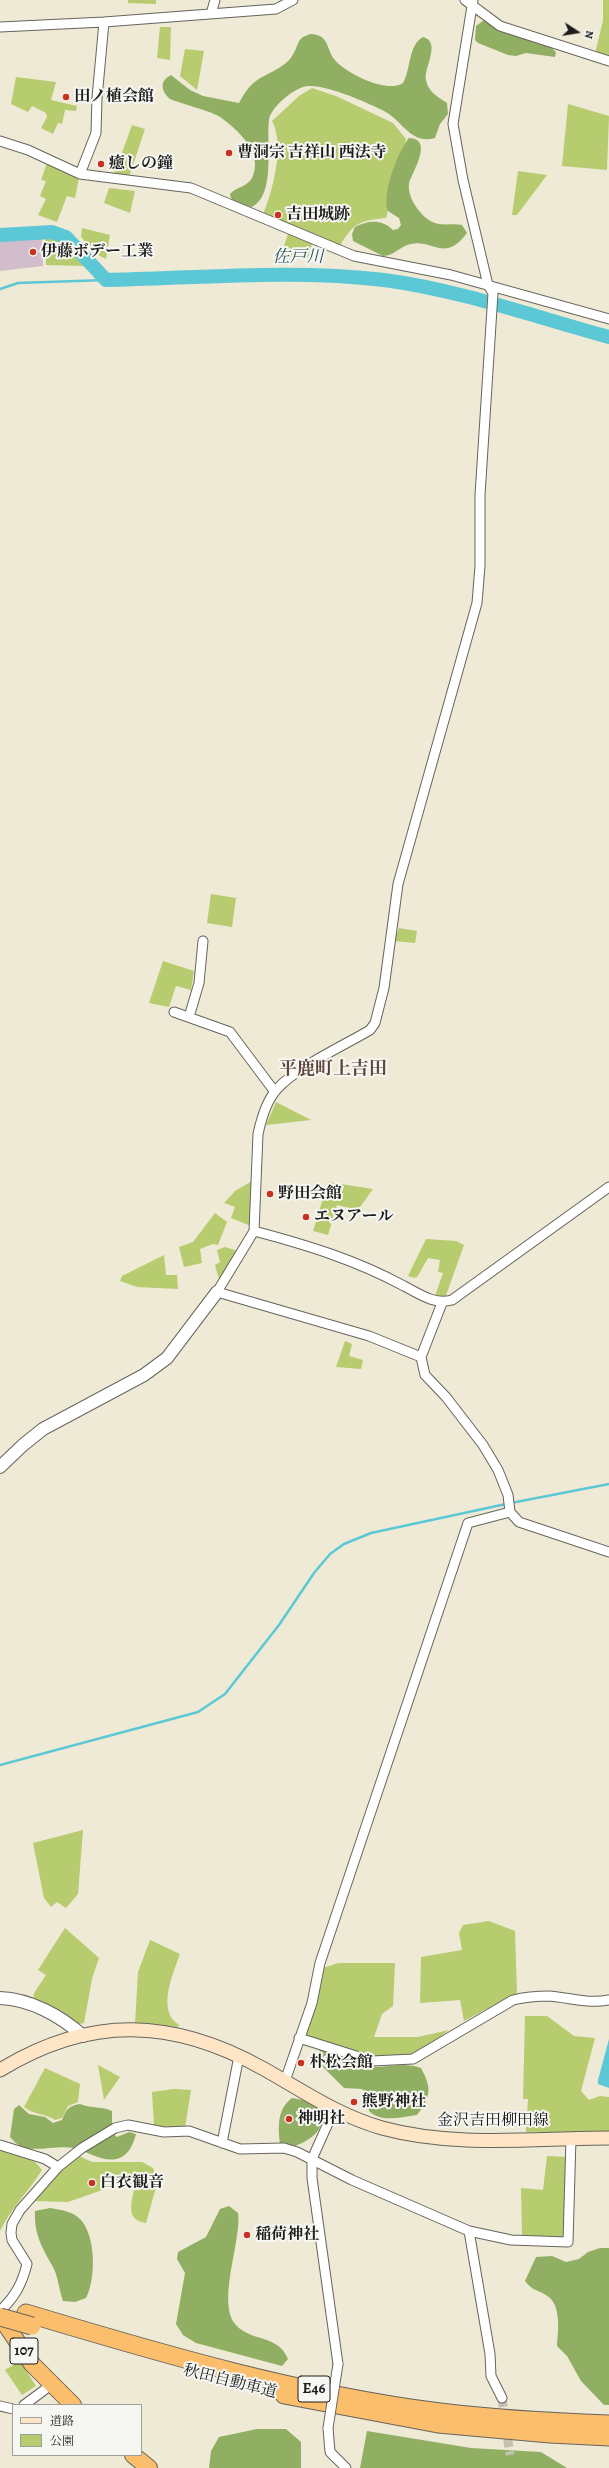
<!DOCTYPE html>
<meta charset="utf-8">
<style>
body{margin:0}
#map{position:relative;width:609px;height:2468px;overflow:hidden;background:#eeead5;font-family:Alegreya,"Noto Serif JP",serif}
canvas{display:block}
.legend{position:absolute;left:12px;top:2404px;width:130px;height:52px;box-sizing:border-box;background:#f6f6f2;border:1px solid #9f9f9c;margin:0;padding:5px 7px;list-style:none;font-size:12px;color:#1c1c1c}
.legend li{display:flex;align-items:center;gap:8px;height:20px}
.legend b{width:20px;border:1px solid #9f9f9c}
.north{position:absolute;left:557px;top:12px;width:40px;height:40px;-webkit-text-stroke:3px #f6f6f2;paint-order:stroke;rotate:102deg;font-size:11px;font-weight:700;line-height:16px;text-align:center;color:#1c1c1c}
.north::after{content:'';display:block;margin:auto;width:14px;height:18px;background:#1c1c1c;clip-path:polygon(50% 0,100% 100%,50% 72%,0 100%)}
</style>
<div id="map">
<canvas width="609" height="2468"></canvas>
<ul class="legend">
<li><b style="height:5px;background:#fde5c5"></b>道路</li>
<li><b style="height:11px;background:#b7cb6f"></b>公園</li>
</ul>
<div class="north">N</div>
</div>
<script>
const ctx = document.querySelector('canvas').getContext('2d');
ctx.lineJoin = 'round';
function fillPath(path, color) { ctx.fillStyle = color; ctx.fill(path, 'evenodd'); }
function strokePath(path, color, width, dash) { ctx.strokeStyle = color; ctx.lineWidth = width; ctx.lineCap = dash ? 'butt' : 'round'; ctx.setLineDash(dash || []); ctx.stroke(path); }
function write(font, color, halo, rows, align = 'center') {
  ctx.font = font + ' Alegreya,"Noto Serif JP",serif'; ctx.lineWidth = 4; ctx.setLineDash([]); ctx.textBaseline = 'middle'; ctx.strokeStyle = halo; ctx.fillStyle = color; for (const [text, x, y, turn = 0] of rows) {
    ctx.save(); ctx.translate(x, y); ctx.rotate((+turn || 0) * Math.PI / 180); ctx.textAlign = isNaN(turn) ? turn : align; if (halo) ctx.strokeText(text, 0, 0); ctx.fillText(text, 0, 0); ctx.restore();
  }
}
fillPath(new Path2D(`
 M42,238L43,266L0,271V241Z`), '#d1bdcb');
fillPath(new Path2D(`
 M128,0H156V4L128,3Z
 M603,0H609V57L595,53L603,21Z
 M160,27H171L170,60L157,58Z
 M185,49L204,51L197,90L180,76Z
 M16,77L56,82L51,100L77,106L76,111L65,110L62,124L58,123L53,134L41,128L47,117L46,113L32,106L28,112L11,104Z
 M312,88L336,96L393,123L406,139L386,218C360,220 352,224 340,246L263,214C273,191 285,144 272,121L299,96Z
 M568,104L609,116L607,170L562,166Z
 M132,125L145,129L129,177L108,174L115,172Z
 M47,163L79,178L75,198L67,196L57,222L38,215L46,199L40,196L46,181L41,180Z
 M518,171L547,175L517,215H512Z
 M109,188L135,191L130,213L104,203Z
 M82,228L110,235L106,259L96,254L81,237Z
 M288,234L312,244L308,257L280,258Z
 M45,236C64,237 74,252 85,266L46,265Z
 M211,894L236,898L232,927L207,923Z
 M399,928L417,931L415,943L394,941Z
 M163,961L194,971L191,990L176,986L169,1007L149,1003Z
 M276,1102L311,1120L266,1125Z
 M252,1181L251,1226L231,1218L235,1207L224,1203L235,1191Z
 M328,1182L373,1189L358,1210L337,1205L328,1235L313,1231Z
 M215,1213L227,1222L218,1245L213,1244L200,1249L202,1263L184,1267L179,1247L193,1242Z
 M426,1239L456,1241L464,1245L445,1298L435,1296L443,1273L438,1272L440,1260L428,1258L417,1277L414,1278L408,1276Z
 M225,1247L238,1251L219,1279L215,1265L220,1262L217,1250Z
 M164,1255L166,1275H177L178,1289L137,1287L120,1281L122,1276Z
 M345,1341L352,1344L349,1356L363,1360L361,1369L336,1367Z
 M83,1830L78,1894L66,1908L57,1902L51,1907L44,1898L33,1843Z
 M489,1921L515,1931L517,1993L464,2021L460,2000L420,2003L421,1957L462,1950L459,1933L463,1925Z
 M65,1928L99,1958L92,1979L84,2023L75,2025L33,2000L34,1993L46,1975L38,1970Z
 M150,1940L180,1954C173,1974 156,2011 179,2025L177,2029L146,2023L135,2024L138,1972Z
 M338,1963H395L393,2006L382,2014L374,2037H418L449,2030C436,2040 421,2053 404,2056C370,2063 335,2047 304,2037L323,1968Z
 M525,2016H547L574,2036L595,2038L581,2091L589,2100L600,2096L609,2097V2134L526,2132L528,2099H523Z
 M98,2065L120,2077L104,2100Z
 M45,2068L80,2084L78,2102L68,2106L62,2118L55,2120C45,2113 34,2115 24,2107Z
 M174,2089L191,2090L185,2128L154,2126L152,2092Z
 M0,2150C14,2153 34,2157 42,2170C29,2191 11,2208 0,2231Z
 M77,2155L92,2162H142L153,2168L158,2180L146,2223C123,2220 133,2199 135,2184L108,2188L68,2202L33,2201L47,2182Z
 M547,2156L567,2157L565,2239L522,2236L521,2188L543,2190Z
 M20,2361L36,2386L22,2395L5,2370Z`), '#b7cb6f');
fillPath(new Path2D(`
 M484,20C507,20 540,36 556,52L555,57L526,53L516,56L508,55L478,43L475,40L476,26Z
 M311,34C329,35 326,48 334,59C345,73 387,94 403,83C411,70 408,45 423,37C442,42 423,69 426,80C428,92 438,97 447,103L448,114L440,124L435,138C411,145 403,121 384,111C368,103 320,81 303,87C291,91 271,107 269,120C266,142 276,195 252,207C243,206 231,204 230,194C236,187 247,187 252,178C264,153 238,130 220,117C211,111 182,104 170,99C161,91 159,81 171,75L190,90L203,96L239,103C244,94 248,87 256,81C267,73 285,68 292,56C300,45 295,38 311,34Z
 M409,138C435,139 411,174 409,184C407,198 422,219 435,223C444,226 453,223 462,225L467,233C445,263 432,239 411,244C400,246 394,256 383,256L353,241L352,234L355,227C368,220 382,219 393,230L398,229L401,225L399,218L388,211C381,195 398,151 409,138Z
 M320,2049C336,2058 355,2067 374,2067C390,2067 404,2062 421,2068C432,2088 431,2097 417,2115C402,2117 381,2123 369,2111L368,2095L362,2089L344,2088L317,2061Z
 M292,2098L303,2100L319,2109C329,2131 307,2142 290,2148L280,2144C278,2127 277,2109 292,2098Z
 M80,2104C92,2109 102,2106 112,2111V2133L117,2137L129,2132L136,2134C133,2145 128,2157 116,2159C101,2162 87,2151 74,2148C57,2145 37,2152 22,2147C17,2145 13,2140 10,2137L14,2109L19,2105L29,2114L45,2117L53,2123L62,2120C66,2110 68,2106 80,2104Z
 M229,2206L238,2213C242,2240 216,2303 236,2325C251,2342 278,2334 288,2359L282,2366L196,2343L183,2335L176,2324L185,2273L177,2259L178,2252L206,2237L220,2209Z
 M50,2208C61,2210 73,2211 81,2220C96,2237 96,2279 86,2298L75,2302L63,2301C59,2290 58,2276 53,2267C42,2247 34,2235 35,2211Z
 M600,2248H609V2405H604L581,2381L567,2356L557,2346C558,2331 562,2304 546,2295C536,2289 533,2291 525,2281L536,2257L552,2256L566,2262L579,2259L588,2252Z
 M257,2429H286L301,2442V2468H209L211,2451L219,2437Z
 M367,2431L471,2448L541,2452L567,2468H360Z`), '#91af62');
fillPath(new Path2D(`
 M609,2039V2088L598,2084V2080Z`), '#5cc8d5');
strokePath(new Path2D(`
 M0,289L18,283L106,280
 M511,1503L609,1484
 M0,1765L198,1712L225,1694L279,1625L314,1573L330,1554L344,1544L371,1533L506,1504`), '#5cc8d5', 2.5);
strokePath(new Path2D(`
 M0,235L52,232L66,237L106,280C198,278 293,269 384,280C460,290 535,317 609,337`), '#5cc8d5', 14);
strokePath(new Path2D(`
 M502,2398L510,2455`), '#c4c1b0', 9, [9, 4.5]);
const minor = new Path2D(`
 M465,0L500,26L609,61
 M211,14L215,0
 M0,27L104,22L276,9L293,0
 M0,141L28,150L80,174L191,188L354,256L451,275L609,319
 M80,174L96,133L97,98L104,22
 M174,1012L230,1032L272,1088L276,1090
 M189,1017L199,983L203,941
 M254,1231C307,1245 356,1260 404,1286C420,1294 434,1305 452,1300L609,1187
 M442,1303L421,1357L425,1375L446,1397L483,1445L498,1470L508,1495L510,1512L519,1522L609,1552
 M421,1357L369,1336L217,1292L254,1231L258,1134C261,1120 267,1100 277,1089C297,1067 343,1046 370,1030L375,1023L384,988L398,884L477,603L480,566V495L493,293L488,285L463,180L453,124L473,0
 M299,2038L372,2061L413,2059L513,2000C525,1997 537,1996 550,1996C571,1998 588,2004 609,2000
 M285,2081L312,2003L320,1963L468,1523L510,1512
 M334,2110L312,2159V2178L338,2364
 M222,2143L239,2056
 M0,2145L45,2159L58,2167
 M469,2231L490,2354L491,2376L502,2398
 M0,2311C15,2297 22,2284 27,2264L12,2240L11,2233L12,2224L20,2210L58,2167L82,2148L115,2128L128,2125L164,2132L189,2131L240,2149L284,2148L297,2152L352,2180L469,2231L511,2240L568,2242L571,2138
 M24,2405L51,2385
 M0,2406L13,2409
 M328,2428L330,2452L346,2468`);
const tertiary = new Path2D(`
 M0,1467L23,1445L43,1429L144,1375L167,1358L217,1292
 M0,1998C30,1999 61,2016 83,2036`);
const secondary = new Path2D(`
 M0,2070C90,2015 173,2018 264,2069C303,2091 339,2116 382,2128C455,2148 534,2138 609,2138`);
const trunk = new Path2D(`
 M0,2316L32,2364L73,2405
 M133,2455L149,2468`);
const motorway = new Path2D(`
 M26,2313C162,2354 299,2394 440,2412C496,2419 553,2422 609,2424
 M284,2395L438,2424L550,2434L609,2437`);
strokePath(minor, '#66645d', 11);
strokePath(tertiary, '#66645d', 14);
strokePath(secondary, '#66645d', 15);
strokePath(trunk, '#66645d', 18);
strokePath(motorway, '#66645d', 19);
strokePath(minor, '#fff', 9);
strokePath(tertiary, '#fff', 12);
strokePath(secondary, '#fde5c5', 13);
strokePath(trunk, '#fabe6d', 16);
strokePath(motorway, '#fabe6d', 17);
const minorBridge = new Path2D(`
 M328,2428L338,2364`);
const motorwayBridge = new Path2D(`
 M0,2317L32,2326`);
strokePath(minorBridge, '#66645d', 11, []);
strokePath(motorwayBridge, '#66645d', 19, []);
strokePath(minorBridge, '#fff', 9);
strokePath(motorwayBridge, '#fabe6d', 17);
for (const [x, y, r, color] of [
 [66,97,4,"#c8321e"],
 [229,153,4,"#c8321e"],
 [101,164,4,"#c8321e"],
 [278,215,4,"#c8321e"],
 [33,252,4,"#c8321e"],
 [270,1194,4,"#c8321e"],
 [306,1217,4,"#c8321e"],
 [301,2063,4,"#c8321e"],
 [354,2102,4,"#c8321e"],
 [289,2119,4,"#c8321e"],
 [92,2183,4,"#c8321e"],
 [247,2235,4,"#c8321e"]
]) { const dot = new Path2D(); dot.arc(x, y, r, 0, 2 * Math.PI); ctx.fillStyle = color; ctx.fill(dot); strokePath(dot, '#f6f6f2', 1.5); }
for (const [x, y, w] of [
 [24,2351,28],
 [314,2389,32]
]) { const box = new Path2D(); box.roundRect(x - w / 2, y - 13, w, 26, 3); ctx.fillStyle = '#f6f6f2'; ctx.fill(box); strokePath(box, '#1c1c1c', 1); }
write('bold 15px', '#1c1c1c', null, [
 ["107",24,2351],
 ["E46",314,2389]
]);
write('bold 16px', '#1c1c1c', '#f6f6f2', [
 ["田ノ植会館",74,97],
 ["曹洞宗 吉祥山 西法寺",237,153],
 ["癒しの鐘",109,164],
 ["吉田城跡",286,215],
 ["伊藤ボデー工業",41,252],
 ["野田会館",278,1194],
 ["エヌアール",314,1217],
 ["朴松会館",309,2063],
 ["熊野神社",362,2102],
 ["神明社",297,2119],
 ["白衣観音",100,2183],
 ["稲荷神社",255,2235]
], 'left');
write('16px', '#1c1c1c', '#f6f6f2', [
 ["金沢吉田柳田線",493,2121],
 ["秋田自動車道",230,2382,14]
]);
write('italic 17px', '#32585d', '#f6f6f2', [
 ["佐戸川",298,258]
]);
write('bold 18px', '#5e453c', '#f6f6f2', [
 ["平鹿町上吉田",333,1070]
]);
</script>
